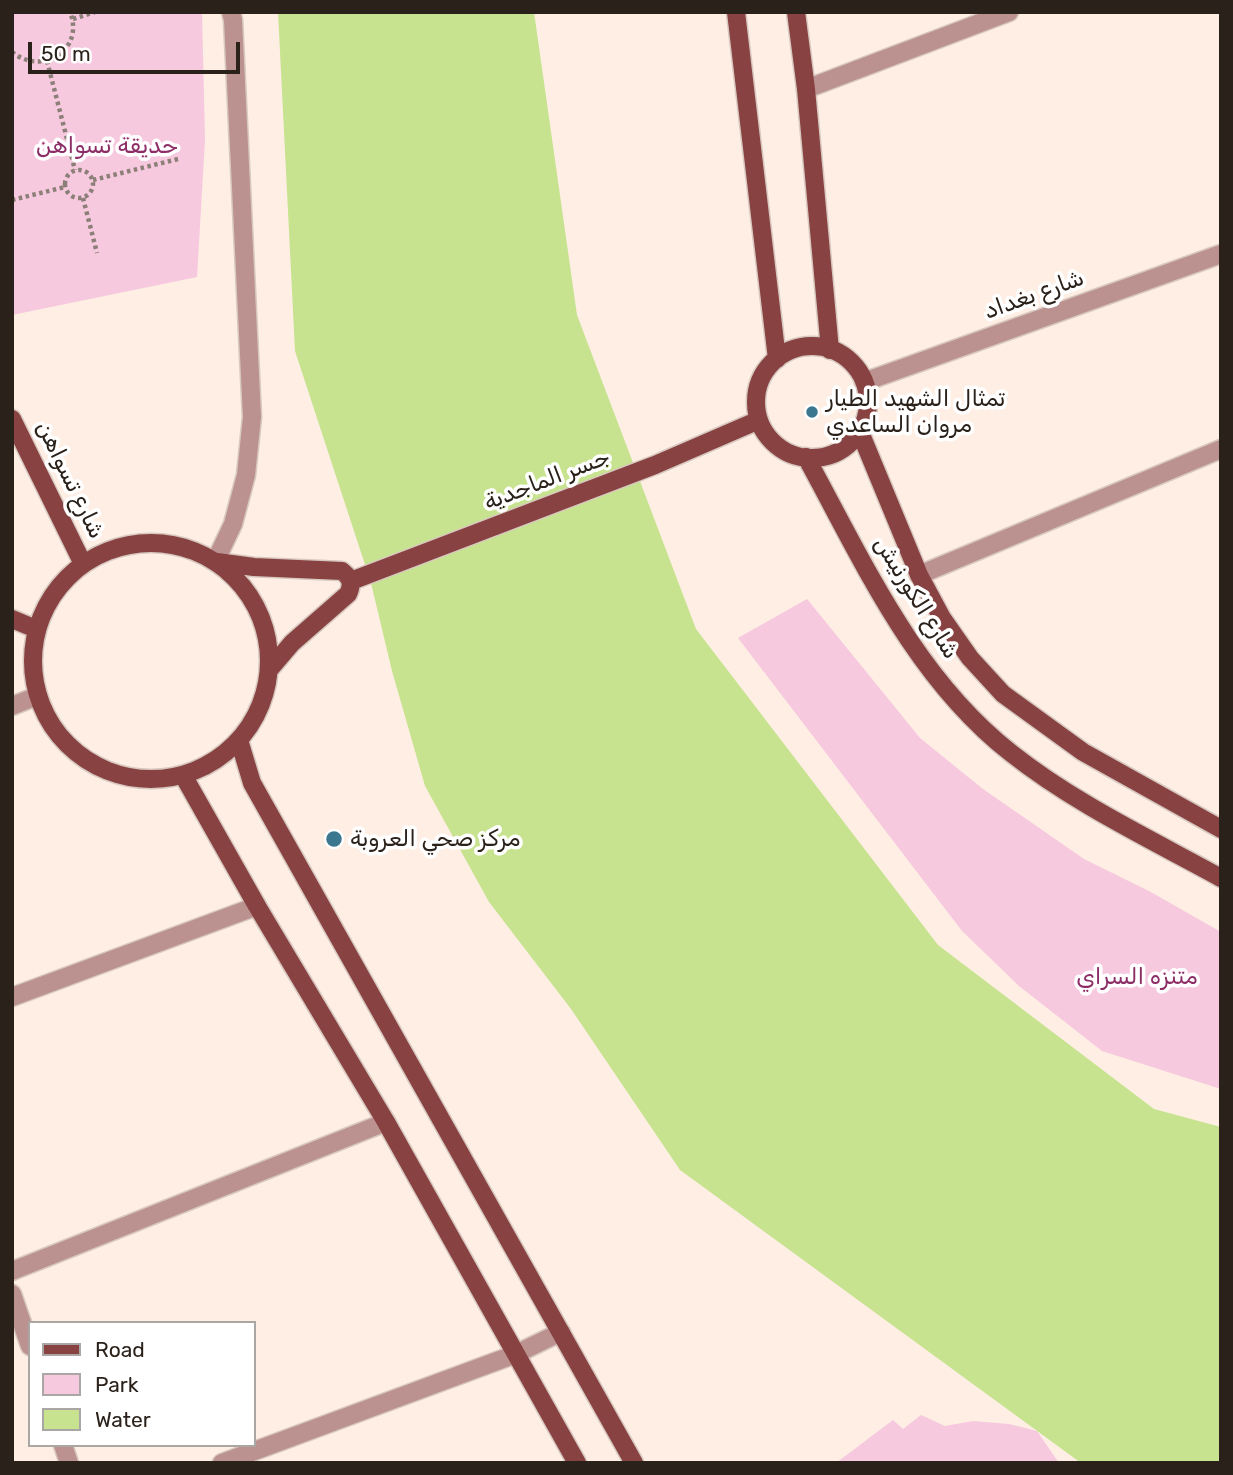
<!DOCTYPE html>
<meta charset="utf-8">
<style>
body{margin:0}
#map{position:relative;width:1233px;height:1475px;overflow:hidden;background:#feeee4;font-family:Rubik,sans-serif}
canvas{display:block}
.frame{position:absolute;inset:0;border:14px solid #2a211b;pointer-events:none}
.legend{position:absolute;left:28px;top:1321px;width:228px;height:126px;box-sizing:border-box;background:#fff;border:2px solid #aaa6a4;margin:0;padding:9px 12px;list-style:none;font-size:21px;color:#2a211b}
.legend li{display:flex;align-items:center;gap:14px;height:35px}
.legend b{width:35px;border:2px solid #aaa6a4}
.scale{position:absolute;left:28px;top:42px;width:212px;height:32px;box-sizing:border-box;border:4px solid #2a211b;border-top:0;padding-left:9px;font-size:21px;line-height:24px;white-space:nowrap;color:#2a211b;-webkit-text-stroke:5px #fff;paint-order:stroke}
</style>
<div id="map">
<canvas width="1233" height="1475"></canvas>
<div class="frame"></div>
<ul class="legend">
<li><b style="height:9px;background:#884242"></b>Road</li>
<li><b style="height:19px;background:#f6c9df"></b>Park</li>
<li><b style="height:19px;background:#c7e38f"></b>Water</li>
</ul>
<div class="scale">50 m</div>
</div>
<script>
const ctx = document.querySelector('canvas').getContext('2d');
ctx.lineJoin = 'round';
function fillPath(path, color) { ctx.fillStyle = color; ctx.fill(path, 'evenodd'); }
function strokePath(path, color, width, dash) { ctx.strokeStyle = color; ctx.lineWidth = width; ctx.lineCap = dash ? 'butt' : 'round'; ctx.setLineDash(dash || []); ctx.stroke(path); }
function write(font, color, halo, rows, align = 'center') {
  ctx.font = font + ' Rubik,"Noto Naskh Arabic",sans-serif'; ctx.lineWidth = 7; ctx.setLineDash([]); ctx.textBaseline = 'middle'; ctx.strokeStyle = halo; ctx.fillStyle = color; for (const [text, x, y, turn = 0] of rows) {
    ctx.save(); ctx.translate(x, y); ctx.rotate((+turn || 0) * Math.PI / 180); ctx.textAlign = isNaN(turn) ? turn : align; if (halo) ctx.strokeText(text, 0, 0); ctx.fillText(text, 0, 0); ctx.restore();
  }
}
fillPath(new Path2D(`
 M12,12H202L205,140L197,277L12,315Z
 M807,599L920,738L983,789L1084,859L1149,891L1221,932V1089L1102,1051L1019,986L962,931L738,638Z
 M921,1415L945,1426L973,1421L1009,1424L1037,1431L1059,1463H836L893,1420L903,1429Z`), '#f6c9df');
fillPath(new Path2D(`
 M278,12H534L577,315L696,629L938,945L1154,1109L1221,1127V1463H1081L680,1170L571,1009L489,902L425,786L392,671L371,583L295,351Z`), '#c7e38f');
const minor = new Path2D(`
 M806,89L1009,12
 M864,382L1221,254
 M215,562L233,524L246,475L252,417L233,20L231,12
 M919,575L1221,449
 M12,706L37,696
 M12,997L257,906
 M12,1271L386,1122
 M12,1294L30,1346
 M63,1445L69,1463
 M222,1463L516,1354L561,1332`);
const major = new Path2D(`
 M736,12L777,359
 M796,12L806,89L830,350
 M756 402a56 56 0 1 1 112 0a56 56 0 1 1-112 0Z
 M12,419L83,564
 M860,432L919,575L942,618L970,658L1003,694L1083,752L1221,829
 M806,457C864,563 914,677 1011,753C1074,803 1150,839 1221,878
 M33 661a118 118 0 1 1 236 0a118 118 0 1 1-236 0Z
 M217,562L254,567L342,571C351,578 353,584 348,594L292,643L269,670
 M351,581L655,465L759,420
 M12,619L36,629
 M239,740L252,783L634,1463
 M183,775L257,906L386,1122L577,1463`);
strokePath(minor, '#d8c9c0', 21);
strokePath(major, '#d8c9c0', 21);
strokePath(new Path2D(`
 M73,19L95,12
 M12,52C43,77 85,49 70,12
 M47,61L75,170
 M65 184a14 14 0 1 1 28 0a14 14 0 1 1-28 0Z
 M93,180L178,159
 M83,198L97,253
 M12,200L65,187`), '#8b7f77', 4.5, [3.5, 3.5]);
strokePath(minor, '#bc9290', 18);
strokePath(major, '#884242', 18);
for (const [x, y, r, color] of [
 [812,412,7,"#3b778e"],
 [334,839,9,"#3b778e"]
]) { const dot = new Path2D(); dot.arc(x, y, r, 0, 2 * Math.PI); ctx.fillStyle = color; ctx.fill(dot); strokePath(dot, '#fff', 2.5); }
write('23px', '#8d2d66', '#fff', [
 ["حديقة تسواهن",107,146],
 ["متنزه السراي",1137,977]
]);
write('23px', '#2a211b', '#fff', [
 ["شارع بغداد",1034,295,-20],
 ["شارع تسواهن",70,480,64],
 ["جسر الماجدية",547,480,-21],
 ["شارع الكورنيش",916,598,58]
]);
write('23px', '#2a211b', '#fff', [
 ["تمثال الشهيد الطيار",826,399],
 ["مروان الساعدي",826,425],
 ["مركز صحي العروبة",350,839]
], 'left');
</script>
